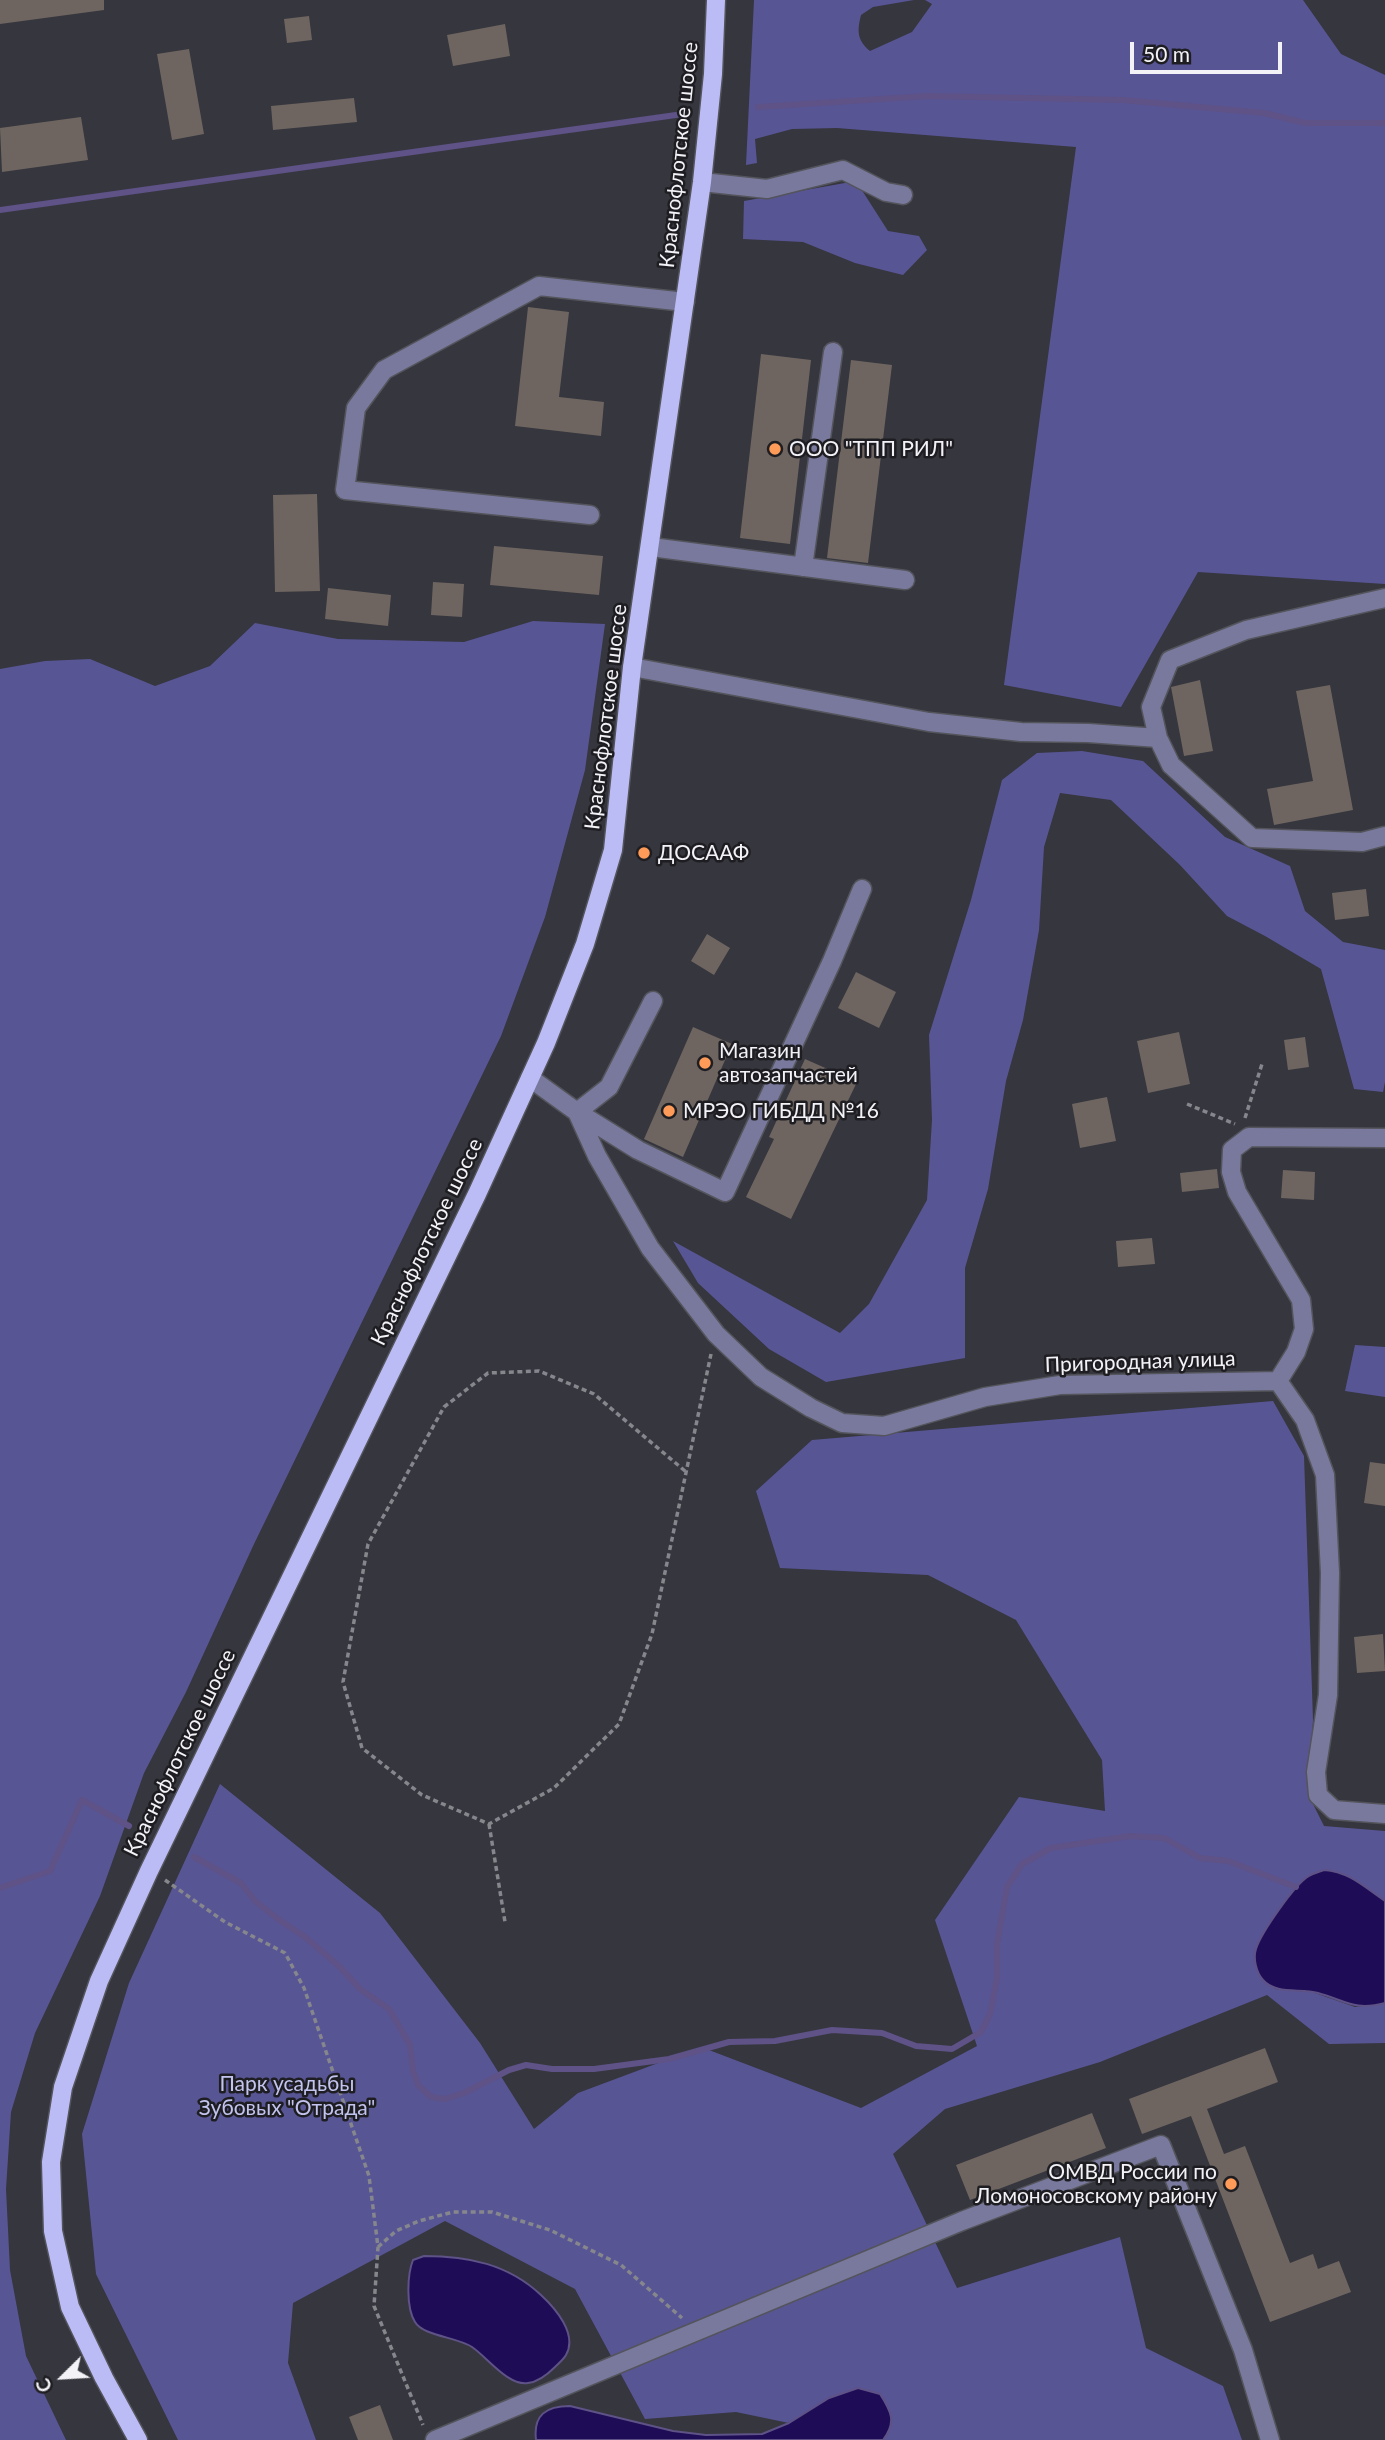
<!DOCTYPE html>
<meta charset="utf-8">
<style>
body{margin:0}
#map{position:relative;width:1385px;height:2440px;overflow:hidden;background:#36363e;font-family:Lato,sans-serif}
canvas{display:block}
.north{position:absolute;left:28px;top:2342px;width:70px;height:70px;-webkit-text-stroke:5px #1e1e22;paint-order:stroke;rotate:246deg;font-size:19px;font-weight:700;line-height:28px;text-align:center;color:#f2f2f7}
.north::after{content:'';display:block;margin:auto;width:24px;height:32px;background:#f2f2f7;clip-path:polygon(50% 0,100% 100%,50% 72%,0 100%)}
.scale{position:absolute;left:1130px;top:42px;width:152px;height:32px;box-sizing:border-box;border:4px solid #f2f2f7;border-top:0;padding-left:9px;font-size:21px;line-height:24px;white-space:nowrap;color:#f2f2f7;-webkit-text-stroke:5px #1e1e22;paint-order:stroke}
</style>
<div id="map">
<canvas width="1385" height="2440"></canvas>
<div class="north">С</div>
<div class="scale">50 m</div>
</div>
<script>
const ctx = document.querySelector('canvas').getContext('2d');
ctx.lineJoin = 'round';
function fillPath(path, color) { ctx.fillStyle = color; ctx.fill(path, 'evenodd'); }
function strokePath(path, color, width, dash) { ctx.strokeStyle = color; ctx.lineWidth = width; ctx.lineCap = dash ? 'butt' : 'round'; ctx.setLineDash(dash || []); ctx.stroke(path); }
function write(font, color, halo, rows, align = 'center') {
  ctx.font = font + ' Lato,sans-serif'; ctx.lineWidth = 5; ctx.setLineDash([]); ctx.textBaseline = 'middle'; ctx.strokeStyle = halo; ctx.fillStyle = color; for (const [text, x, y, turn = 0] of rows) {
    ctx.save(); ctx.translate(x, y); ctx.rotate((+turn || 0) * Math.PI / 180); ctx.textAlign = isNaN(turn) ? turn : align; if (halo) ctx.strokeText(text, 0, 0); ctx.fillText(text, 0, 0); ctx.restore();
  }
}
fillPath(new Path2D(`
 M754,0H914L873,7L861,15C857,31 857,40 870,51L912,32L932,4L925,0H1303L1341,54L1385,75V584L1198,572L1121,707L1004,685L1076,147L837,128L792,129L755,139L757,163L746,165Z
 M856,181L888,231L919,236L927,250L903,275L855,263L803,242L743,239L744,201Z
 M533,621L605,624L585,770L545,917L501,1036L254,1544L186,1692L144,1773L100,1896L35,2033L11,2112L6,2189L10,2270L26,2356L66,2440H0V669L45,661L90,659L155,686L210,666L255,623L338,639L464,642Z
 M1082,751L1143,761L1225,837L1290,866L1305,911L1343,942L1385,950V1082L1383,1092L1354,1089L1321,969L1265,936L1227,916L1180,865L1111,800L1060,793L1044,847L1039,930L1023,1020L1006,1081L988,1189L965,1268V1358L826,1382L769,1349L698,1283L673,1241L840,1333L869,1304L927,1200L932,1120L929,1035L971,900L1002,780L1037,753Z
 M1355,1345L1385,1347V1397L1345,1391Z
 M1273,1401L1304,1456L1313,1720L1309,1796L1324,1826L1385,1831V1901L1373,1894L1308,1876C1286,1896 1270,1924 1255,1950L1275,1989L1312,1992L1355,2007L1385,2003V2043L1329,2044L1267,1995L1100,2062L945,2109L893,2154L957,2288L1120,2237L1146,2348L1223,2386L1242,2440H883L888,2434L829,2398L789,2423L736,2412L645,2419L575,2289L445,2221L293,2303L288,2363L316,2440H178L96,2274L82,2134L129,1983L220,1784L380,1913L480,2043L534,2129L578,2093L701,2047L861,2108L977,2046L935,1920L1019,1797L1105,1811L1102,1760L1016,1620L928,1575L780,1568L756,1491L812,1440Z`), '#585595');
const water = new Path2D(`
 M1324,1870C1350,1872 1364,1887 1385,1901V2003C1355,2011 1346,2001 1318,1993C1300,1988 1276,1995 1263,1980C1256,1972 1253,1958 1256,1949C1261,1933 1295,1884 1309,1876C1314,1873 1319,1872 1324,1870Z
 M424,2256C468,2256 508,2264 541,2295C555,2308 578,2334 566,2355C564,2359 559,2363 555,2367C548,2374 538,2382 528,2383C508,2386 488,2358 472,2347C457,2337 423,2336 415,2322C406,2308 407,2275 413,2260Z
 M858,2388L880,2394C891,2411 897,2422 883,2440H536C533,2415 546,2406 570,2406L673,2431L706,2435L762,2434L789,2423L829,2398Z`);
fillPath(water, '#1e0d56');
strokePath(water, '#5e5286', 2);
strokePath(new Path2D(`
 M758,107L928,96L1123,100L1264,113L1305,123H1385
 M0,210L683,114
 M194,1857L241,1883L255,1901L278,1919L305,1937L340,1967L360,1989L389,2009L410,2045L413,2071L418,2085L431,2097L445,2099L464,2093L509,2070L526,2065L552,2069H594L669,2059L729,2042L775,2041L832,2030L882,2033L916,2046L952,2049L981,2032L990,2014L997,1978V1944L1007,1887L1022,1864L1051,1848L1130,1836L1164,1838L1200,1858L1228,1861L1296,1887
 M0,1888L50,1871L82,1800L129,1826`), '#5e5286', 6);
fillPath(new Path2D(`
 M0,0H104V10L0,24Z
 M309,16L312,40L287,43L284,19Z
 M505,24L510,56L453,66L447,35Z
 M189,49L204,134L172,140L157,54Z
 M354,98L357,122L273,130L271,106Z
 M81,117L88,160L2,172L0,128Z
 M528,307L569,312L559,397L604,402L601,436L515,426Z
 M761,354L811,360L790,544L740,538Z
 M851,360L892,365L868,563L827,558Z
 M317,494L320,591L275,592L273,495Z
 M494,546L603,556L599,595L490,585Z
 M433,582L464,584L462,617L431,615Z
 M328,588L391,595L388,626L325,619Z
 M1200,680L1213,751L1184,756L1171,687Z
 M1330,685L1353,810L1274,825L1267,789L1313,781L1296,691Z
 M1366,889L1369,916L1335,920L1332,893Z
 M707,934L730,948L714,975L691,961Z
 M856,972L896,992L879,1028L838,1008Z
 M693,1027L732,1044L683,1157L644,1139Z
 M1179,1032L1190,1084L1148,1093L1137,1041Z
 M1305,1037L1309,1067L1288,1070L1284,1040Z
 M805,1059L857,1082L791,1219L746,1197L774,1139L769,1137Z
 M1107,1097L1116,1141L1080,1148L1072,1104Z
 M1217,1169L1219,1188L1182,1192L1180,1173Z
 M1283,1170L1315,1172L1314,1200L1281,1198Z
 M1152,1238L1155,1264L1118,1267L1116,1241Z
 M1370,1462L1385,1464V1506L1364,1503Z
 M1383,1634L1385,1671L1357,1673L1354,1637Z
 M1265,2048L1278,2082L1207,2109L1224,2154L1245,2146L1290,2263L1313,2254L1318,2269L1339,2261L1351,2292L1270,2322L1191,2116L1142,2134L1129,2099Z
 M1092,2113L1106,2148L970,2200L956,2165Z
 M380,2405L393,2440H358L349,2417Z`), '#6e6560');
const minor = new Path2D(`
 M702,182L767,189L843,170L886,192L903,195
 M590,515L345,490L356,408L384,370L539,286L685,302
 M651,547L905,580
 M803,567L833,352
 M1385,598L1246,630L1170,660L1151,707L1158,738L1171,765L1252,838L1362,842L1385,836
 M632,667L929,722L1021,732L1088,733L1158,738
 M530,1078L577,1112L638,1150L725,1192L832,961L862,889
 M577,1112L597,1156L650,1248L716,1334L761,1377L811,1408L842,1423L884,1426L985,1397L1060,1385L1278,1381L1305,1420L1325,1475L1330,1573L1328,1695L1316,1772L1318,1795L1334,1810L1385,1814
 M577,1112L609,1087L653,1001
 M1278,1381L1296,1352L1304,1329L1301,1300L1237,1192L1231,1172L1232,1150L1249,1137L1385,1138
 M435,2440L962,2221L1161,2145L1243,2350L1270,2440`);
const major = new Path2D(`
 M138,2440L104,2378L70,2307L53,2231L51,2162L63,2087L99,1981L149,1871L477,1194L546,1043L585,944L613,850L632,667L702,182L713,74L716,0`);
strokePath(minor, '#54545c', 21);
strokePath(major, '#54545c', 21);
strokePath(new Path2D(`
 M1187,1104L1235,1124
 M1245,1118L1262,1064
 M685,1471L594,1394L539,1371L488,1373L444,1407L368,1544L343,1682L362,1748L422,1795L489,1824L554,1788L619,1724L652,1634L711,1354
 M489,1824L505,1922
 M165,1880L225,1922L285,1953L304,1988L369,2176L378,2247L374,2306L423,2425
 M378,2247L396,2231L419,2221L453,2212H492L550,2230L621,2265L682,2318`), '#86868d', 3.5, [5, 3.5]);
strokePath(minor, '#79799d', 18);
strokePath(major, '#bbbcf6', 18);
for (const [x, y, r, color] of [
 [775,449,7,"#fe9b58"],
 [644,853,7,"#fe9b58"],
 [705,1063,7,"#fe9b58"],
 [669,1111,7,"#fe9b58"],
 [1231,2184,7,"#fe9b58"]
]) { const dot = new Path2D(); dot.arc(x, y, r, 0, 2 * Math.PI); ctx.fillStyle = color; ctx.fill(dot); strokePath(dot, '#1e1e22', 2.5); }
write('21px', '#f2f2f7', '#1e1e22', [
 ["Краснофлотское шоссе",679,155,-84],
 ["Краснофлотское шоссе",606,717,-83],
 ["Краснофлотское шоссе",427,1242,-64],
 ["Пригородная улица",1140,1362,-2],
 ["Краснофлотское шоссе",180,1753,-64]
]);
write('21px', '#f2f2f7', '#1e1e22', [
 ["ООО \"ТПП РИЛ\"",789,449],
 ["ДОСААФ",658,853],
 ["Магазин",719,1051],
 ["автозапчастей",719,1075],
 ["МРЭО ГИБДД №16",683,1111],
 ["ОМВД России по",1217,2172,"right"],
 ["Ломоносовскому району",1217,2196,"right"]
], 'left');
write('21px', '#c2c4ef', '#1e1e22', [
 ["Парк усадьбы",287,2084],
 ["Зубовых \"Отрада\"",287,2108]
]);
</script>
